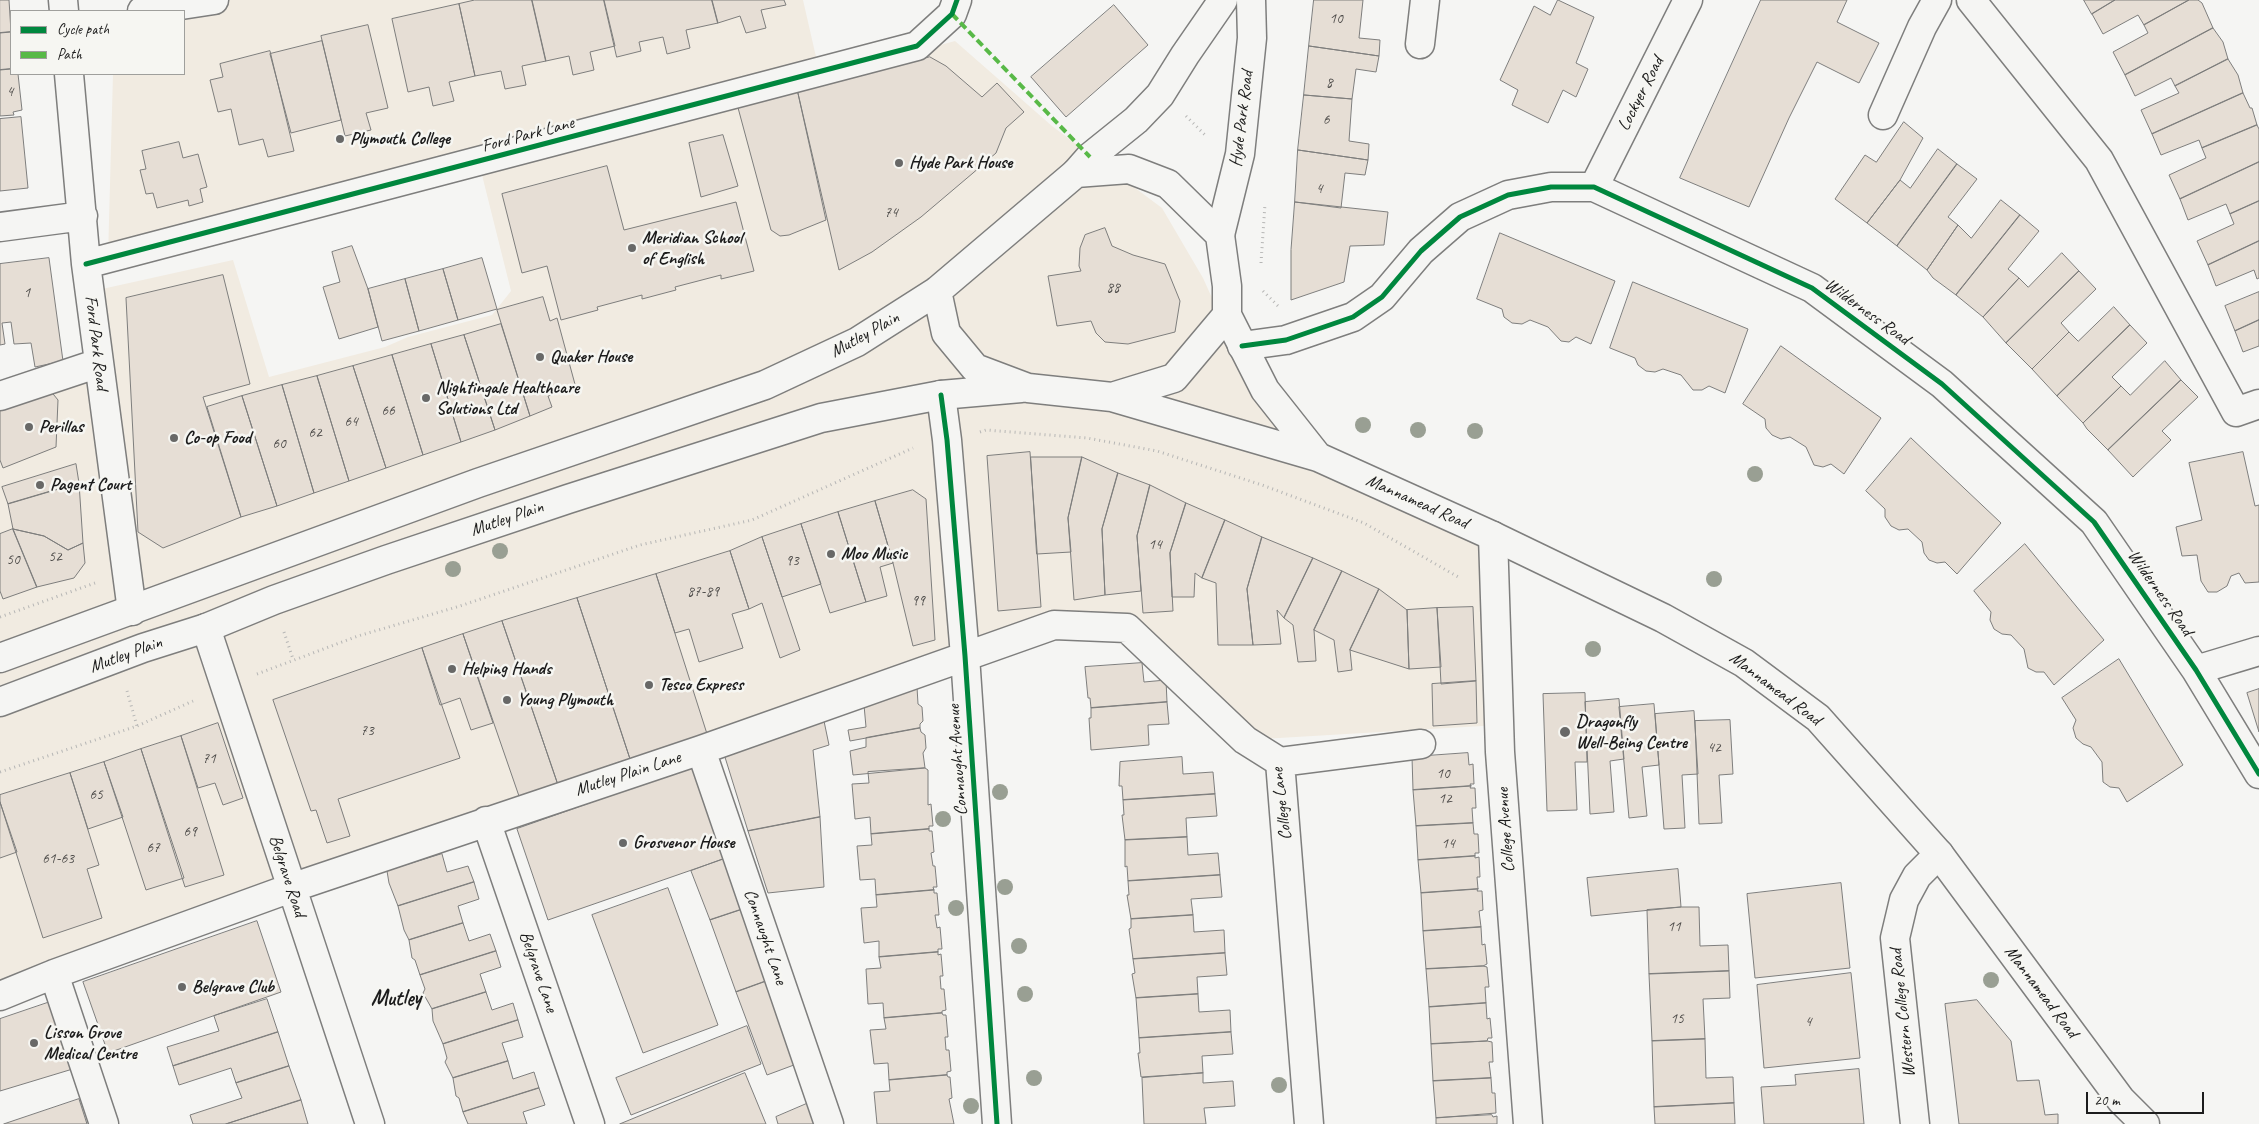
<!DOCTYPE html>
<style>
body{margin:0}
#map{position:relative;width:2259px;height:1124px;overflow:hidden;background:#f5f5f3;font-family:Caveat,sans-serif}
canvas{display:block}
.legend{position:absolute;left:10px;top:10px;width:175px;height:65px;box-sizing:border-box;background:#f6f6f2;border:1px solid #9f9f9c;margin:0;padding:6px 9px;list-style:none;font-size:15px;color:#1c1c1c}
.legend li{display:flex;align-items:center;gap:10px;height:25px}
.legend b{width:25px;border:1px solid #9f9f9c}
.scale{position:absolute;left:2086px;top:1092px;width:118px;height:22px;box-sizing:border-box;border:2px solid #1c1c1c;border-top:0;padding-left:6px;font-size:15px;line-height:18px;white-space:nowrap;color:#1c1c1c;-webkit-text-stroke:4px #f6f6f2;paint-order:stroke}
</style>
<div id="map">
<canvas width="2259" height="1124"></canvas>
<ul class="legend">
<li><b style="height:6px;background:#00873e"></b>Cycle path</li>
<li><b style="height:6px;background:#58b947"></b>Path</li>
</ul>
<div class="scale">20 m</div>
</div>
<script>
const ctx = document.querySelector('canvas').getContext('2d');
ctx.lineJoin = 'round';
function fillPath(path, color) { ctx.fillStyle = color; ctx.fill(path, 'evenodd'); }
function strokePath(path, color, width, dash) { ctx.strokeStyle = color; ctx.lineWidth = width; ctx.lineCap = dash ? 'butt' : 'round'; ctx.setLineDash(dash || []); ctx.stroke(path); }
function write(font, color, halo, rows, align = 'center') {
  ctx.font = font + ' Caveat,sans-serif'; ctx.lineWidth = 5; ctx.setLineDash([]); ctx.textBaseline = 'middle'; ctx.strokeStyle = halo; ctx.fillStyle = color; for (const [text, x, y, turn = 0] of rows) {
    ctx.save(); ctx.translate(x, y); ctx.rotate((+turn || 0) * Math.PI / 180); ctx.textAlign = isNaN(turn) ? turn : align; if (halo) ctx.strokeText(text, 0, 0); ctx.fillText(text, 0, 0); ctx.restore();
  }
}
fillPath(new Path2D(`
 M169,0H803L819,70L108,258L113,74H184V11Z
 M955,41L1052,126L1162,208L1203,278L1241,362L1318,457L1490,537L1499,725L1245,740L1127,628L1054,625L0,996V396L99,363L102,289L233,260L269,377L385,347L408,337L492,315L511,291L481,171Z`), '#f1ebe1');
const building = new Path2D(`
 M0,0H9L11,32L0,33Z
 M475,0H532L546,61L522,66L526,85L505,89L501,71L475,76L459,4Z
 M532,0H604L615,46L590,52L594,70L573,75L569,56L546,61Z
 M604,0H712L718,23L686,30L690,48L667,54L663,37L639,42L641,51L617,57Z
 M712,0H784L786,5L761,10L766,28L746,33L740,16L718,23Z
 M1314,0H1363L1359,38L1380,40L1379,56L1309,46Z
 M1558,0L1594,17L1576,63L1588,69L1576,97L1563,90L1548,123L1512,105L1518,90L1500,80L1534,6L1550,15Z
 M1761,0H1847L1837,22L1879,43L1859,83L1817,62L1789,118L1749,207L1680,178Z
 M2084,0H2115L2092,14Z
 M2115,0H2189L2144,25L2138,15L2103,34L2092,14Z
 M2189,0H2198L2202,3L2213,28L2125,75L2113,52L2148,33L2144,25Z
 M459,4L475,76L449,82L454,101L433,106L429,87L408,92L392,19Z
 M1114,5L1148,45L1066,117L1031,77Z
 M368,25L388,108L366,113L371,130L345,136L321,36Z
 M2213,28L2223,42L2228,59L2175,86L2171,78L2135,96L2125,75Z
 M11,32V69L0,70V33Z
 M322,41L341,120L291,133L270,54Z
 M1309,46L1379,56L1376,72L1356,69L1352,99L1304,95Z
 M270,51L294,151L268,157L263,139L239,145L231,109L218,112L210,80L223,77L220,64Z
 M930,57L946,66L982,97L997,83L1024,112L1006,128L996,153L973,173L921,217L872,252L839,270L797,89Z
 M2228,59L2238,75L2243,93L2152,134L2141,110L2179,93L2175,86Z
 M11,69V74H18L22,110L13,112L14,115L0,116V70Z
 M797,89L826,220L789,235L780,236L771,230L737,104Z
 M2243,93L2250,108H2252L2257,125L2202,148L2199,140L2161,155L2152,134Z
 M1304,95L1352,99L1349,141L1369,144L1368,160L1298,150Z
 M21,117L28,188L0,191V119Z
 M1904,122L1923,138L1900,180L1867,223L1835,199L1865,155L1876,162Z
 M2257,125L2259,129V162L2180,199L2169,175L2206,158L2202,148Z
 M723,135L738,186L701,197L689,143Z
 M179,142L183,158L198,154L207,187L200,189L203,202L189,206L188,200L157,208L153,193L146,194L140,170L146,169L142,151Z
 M1938,149L1957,164L1897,246L1867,223L1900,180L1910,188Z
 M1298,150L1368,160L1365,175L1345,173L1341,208L1295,202Z
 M2259,162V201L2230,214L2226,204L2188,220L2180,199Z
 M1957,164L1977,179L1948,217L1958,225L1927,270L1897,246Z
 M607,166L624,230L736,202L754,271L721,279V275L675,287L676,290L642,299V295L597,307L598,310L561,320L547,266L522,273L502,194Z
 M2001,200L2020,215L1956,295L1933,278L1927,270L1958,225L1971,238Z
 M2259,201V241L2208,265L2197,241L2234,224L2230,214Z
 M1295,202L1388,212L1384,245L1350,246L1344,282L1291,300V250Z
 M2020,215L2039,231L2008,269L2019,278L1983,317L1956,295Z
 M1105,228L1112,246L1133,255L1165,264L1180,301L1175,332L1128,344L1105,342L1096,333L1091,321L1057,326L1048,276L1081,271L1079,266L1080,248L1085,235Z
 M1500,233L1615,281L1591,344L1576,337L1569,342L1561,341L1548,327L1530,320L1522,324L1512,323L1504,317L1502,309L1477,299Z
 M2259,241V278L2257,279L2254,270L2216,286L2208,265Z
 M352,246L368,289L378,327L339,339L323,287L340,282L332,252Z
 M2062,253L2079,271L2006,343L1983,317L2019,278L2028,287Z
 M49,258L63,361L35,367L31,343L14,344L11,322L2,323L5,344L0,345V264Z
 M482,258L497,309L458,320L443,269Z
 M443,269L458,320L419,331L405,279Z
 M2079,271L2096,289L2061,323L2069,332L2032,369L2006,343Z
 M223,275L250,384L203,397L241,517L163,548L138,532L126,298Z
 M405,279L419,331L382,341L368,289Z
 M1633,282L1748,329L1725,393L1709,386L1702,390H1693L1681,375L1663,369L1655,372L1646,371L1638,365L1635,358L1610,348Z
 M2259,292V320L2235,331L2225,306Z
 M543,297L550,321L557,318L576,388L548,396L552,407L530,416L497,310Z
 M2114,307L2130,325L2057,396L2032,369L2069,332L2078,341Z
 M2259,320V346L2243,352L2235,331Z
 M501,324L530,416L495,430L464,335Z
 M2130,325L2147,343L2112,377L2121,386L2083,423L2057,396Z
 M464,335L495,430L461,442L431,344Z
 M431,344L461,442L423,455L392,355Z
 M1781,346L1881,418L1844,474L1831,464L1823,467L1814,465L1806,447L1790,437L1781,439L1772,435L1766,428L1765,419L1743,404Z
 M392,355L423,455L386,468L353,366Z
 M2165,361L2181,380L2108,450L2087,429L2083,423L2121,386L2130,395Z
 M353,366L386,468L349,481L317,376Z
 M317,376L349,481L314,493L282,385Z
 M2181,380L2198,397L2162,431L2171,440L2133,477L2108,450Z
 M282,385L314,493L277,506L242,396Z
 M49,389L58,400L56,447L3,468L0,460V407Z
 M242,396L277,506L241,517L207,407Z
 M1911,438L2001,523L1957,574L1945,562L1937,563L1929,560L1924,553L1922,542L1908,529L1899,530L1891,526L1885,517V509L1866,491Z
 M1030,452L1041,607L998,611L987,456Z
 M2243,452L2255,506L2259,505V582L2245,583L2239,573L2231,576L2227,586L2217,592H2208L2201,581L2197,555L2182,556L2176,527L2202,520L2189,463Z
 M1031,457H1082L1068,518L1071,552L1037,554Z
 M1082,457L1118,473L1102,529L1105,595L1074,600L1068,518Z
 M76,464L79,483L8,504L2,487Z
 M1118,473L1150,485L1137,536L1141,591L1105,595L1102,529Z
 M79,483L83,543L68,550L44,536L13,529L8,504Z
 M1150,485L1186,503L1170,553L1173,611L1143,613L1137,536Z
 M913,490L926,499L935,640L913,646L893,563L875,501Z
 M875,501L893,563L880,567L887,596L866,602L838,512Z
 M1186,503L1225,520L1202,578L1195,573L1194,597H1172L1170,553Z
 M838,512L866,602L830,613L801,524Z
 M1225,520L1262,537L1247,589L1253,645H1218L1216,583L1202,578Z
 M801,524L821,584L782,597L762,537Z
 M13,529L37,587L3,599L0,591V534Z
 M13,529L44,536L68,550L83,543L85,563L74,578L37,587Z
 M762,537L800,650L780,658L762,603L749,609L730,551Z
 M1262,537L1313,558L1284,618L1277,610L1281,644L1253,645L1247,589Z
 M2025,544L2104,640L2054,685L2044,672H2036L2028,668L2024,649L2011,635L2002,634L1994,629L1990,620L1991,612L1974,591Z
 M730,551L749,609L732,614L743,648L699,662L689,629L675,633L656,574Z
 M1313,558L1342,571L1314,630L1316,661L1298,662L1293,625L1284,618Z
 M1342,571L1379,589L1350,650L1352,670L1338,672L1334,640L1314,630Z
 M656,574L708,737L631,762L577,598Z
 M1379,589L1407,610L1409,669L1350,650Z
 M577,598L631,762L558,785L502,621Z
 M1473,607L1476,681L1441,684L1437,608Z
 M1437,608L1441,667L1409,669L1407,610Z
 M502,621L558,785L520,799L463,634Z
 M463,634L493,723L471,730L460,698L440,705L422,648Z
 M422,648L460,758L338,799L350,836L327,843L316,810L311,811L273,700Z
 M2119,659L2183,765L2127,802L2119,788L2110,787L2103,782L2102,762L2091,747L2083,744L2076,738L2073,728L2076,720L2062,698Z
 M1142,663L1144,682L1166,680L1167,702L1091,708L1090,698H1088L1085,667Z
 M1476,681L1477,723L1433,726L1432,684Z
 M917,687L918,704L922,707L923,721L920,724V728L850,741L848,730L866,727L864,705Z
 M2259,689V732L2247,693Z
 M1585,693L1587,762H1575L1577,810L1547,811L1543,694Z
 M1619,699L1624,759L1610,761L1614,812L1590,814L1585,702Z
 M1167,702L1169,724L1148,725L1149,745L1091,750L1089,718H1091V708Z
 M1654,704L1659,765L1642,767L1647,816L1629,818L1619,707Z
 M1694,711L1698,774L1682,775L1685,828L1664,829L1655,714Z
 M1730,720L1733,774L1719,775L1722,823L1699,824L1695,721Z
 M824,721L829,745L813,750L820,817L748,831L724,754Z
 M218,723L243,798L223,805L215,783L198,788L181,736Z
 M920,728L921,732L925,735L926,748L923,753L925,768L853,775L850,751L866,747V738Z
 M181,736L224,875L185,887L141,749Z
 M141,749L184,878L146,890L104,762Z
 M1468,753L1469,765L1473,764L1474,784H1470L1471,786L1413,790L1412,757Z
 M1182,757L1183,774L1213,772L1215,794L1123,800L1122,786H1119L1120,762Z
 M104,762L123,817L88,829L70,773Z
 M698,765L729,857L548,920L517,829Z
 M925,768L928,770V805L931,804L933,826H929V829L871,834L870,817L855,819L852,784L869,783L868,772Z
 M70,773L99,865L87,869L102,918L43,938L0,802V795Z
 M1471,786L1470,788H1475L1476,808H1472L1473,823L1416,826L1413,790Z
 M1215,794L1217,816L1186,818L1187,837L1125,840L1122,815H1124L1123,800Z
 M0,802L17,852L0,858Z
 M820,817L824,887L768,893L748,831Z
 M1473,823L1474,834H1478L1479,853H1475V856L1418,860L1416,826Z
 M929,829V831H932L934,852L931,853L933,866H935L937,887H933L934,890L876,895L875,879L860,880L857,846L872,845L871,834Z
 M1187,837L1188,855L1218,853L1220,875L1128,881L1127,866L1125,867V840Z
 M442,854L447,872L468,866L474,882L398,906L389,883L387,871Z
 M1475,856V858L1479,857L1480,877H1477L1478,889L1421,893L1418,860Z
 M729,857L746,908L710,920L691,871Z
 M1678,869L1681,907L1591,916L1587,878Z
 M1220,875L1222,897L1191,899L1193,915L1131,919L1127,895H1129L1128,881Z
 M474,882L479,899L458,906L463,923L409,940L404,930L398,906Z
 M1841,883L1850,968L1755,978L1747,894Z
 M668,888L718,1025L643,1053L592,915Z
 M1478,889L1477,891H1482L1483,910L1479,911L1481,927L1423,931L1421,893Z
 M934,890V893H937L939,915H935L937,928L940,927L942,949H938V952L879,957V941L864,943L861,908L877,907L876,895Z
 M1681,907H1699L1700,946L1728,945L1729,971L1649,974L1647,910Z
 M746,908L772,979L736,992L710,920Z
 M1193,915L1194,932L1224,930L1225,953L1133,959L1129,929L1131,928V919Z
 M257,921L281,992L108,1053L83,982Z
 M463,923L469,941L490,934L496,951L420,975L415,960L412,958L409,940Z
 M1481,927L1482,945L1485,944L1487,964L1483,966L1426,969L1423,931Z
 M496,951L501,967L480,974L486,992L432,1009L423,993L425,989L420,975Z
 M938,952V955L941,954L943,976H940L941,989H944L946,1010L942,1011V1013L884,1018L883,1003L868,1004L866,969L881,968L879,957Z
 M1225,953L1227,975L1197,977L1198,994L1136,998L1132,974L1135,973L1133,959Z
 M1483,966L1487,967L1489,987H1485L1486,1003L1429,1007L1426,969Z
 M1729,971L1730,998L1703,999L1705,1039L1652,1041L1649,974Z
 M1851,973L1860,1058L1764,1068L1757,985Z
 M772,979L802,1062L767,1075L736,992Z
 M486,992L492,1010L513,1003L518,1020L443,1044L433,1021L432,1009Z
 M1198,994L1199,1012L1230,1010L1231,1032L1139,1038L1136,998Z
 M267,999L278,1032L173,1066L167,1047L219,1031L214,1016Z
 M1977,1000L2011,1041L2017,1081L2039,1080L2045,1115L2058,1114V1124H1959L1945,1004Z
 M53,1001L76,1068L0,1091V1019Z
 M1486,1003L1487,1019L1490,1018L1492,1038H1488L1487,1041L1431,1044L1429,1007Z
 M942,1013L943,1015H946L948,1037H945L946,1050H949L951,1071L947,1072V1075L889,1080L888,1063L874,1064L870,1030L886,1029L884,1018Z
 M518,1020L523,1037L502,1043L508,1061L453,1078L445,1062L447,1058L443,1044Z
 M747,1026L761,1064L631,1115L616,1078Z
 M278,1032L289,1066L236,1083L231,1068L179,1085L173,1066Z
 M1231,1032L1233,1054L1202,1056L1203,1073L1141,1077L1138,1053H1140L1139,1038Z
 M1705,1039L1706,1078L1733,1077L1734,1103L1654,1107L1652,1041Z
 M1487,1041L1492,1042L1493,1062H1489L1491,1078L1433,1081L1431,1044Z
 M508,1061L513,1079L534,1072L539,1088L463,1112L459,1098L456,1096L453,1078Z
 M289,1066L301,1100L226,1124H193L190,1115L242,1098L236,1083Z
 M1859,1069L1864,1124H1764L1761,1087L1796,1085L1795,1075Z
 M745,1073L766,1124H620Z
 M1203,1073V1083L1233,1081L1235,1106L1204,1108L1206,1124H1144L1142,1078Z
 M947,1075L948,1077H950L952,1098L949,1099L954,1124H877L874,1092L890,1091L889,1080Z
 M1491,1078L1492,1093H1495L1496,1113L1436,1118L1433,1081Z
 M539,1088L545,1105L523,1112L527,1124H468L463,1112Z
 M79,1099L87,1124H4Z
 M301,1100L308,1124H226Z
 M811,1102L819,1124H778L776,1117Z
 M1734,1103L1735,1124H1655L1654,1107Z
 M1492,1115L1493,1117L1497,1116V1124H1436V1118Z`);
fillPath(building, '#e6ded5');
strokePath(building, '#7e7e7d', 1);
const minor = new Path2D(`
 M63,0L64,11
 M1971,0L2099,160L2236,412L2259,404
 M142,11L214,0
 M1420,44L1425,0
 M69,74L86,264L132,611
 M1883,115L1922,27L1937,0
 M1076,173L1090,157L1136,120L1160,95L1185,55L1223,0
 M1594,187L1688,0
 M0,227L83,216
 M1220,235L1240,154L1252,38L1251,0
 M86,264L917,46L952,14L957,0
 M1242,346L1286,340L1353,317L1382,297L1421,251L1460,217L1508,195L1551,187H1594L1812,288L1942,384L2094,522L2196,670L2259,774
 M941,395L947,440L965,656L997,1124
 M0,396L99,363
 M1493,536L1500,752L1528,1124
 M206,628L370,1124
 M2196,670L2259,651
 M701,750L829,1124
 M1280,762L1421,744
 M486,821L590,1124
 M54,974L104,1124
 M0,996L54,974L291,888L701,750L1054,625L1127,628L1245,740L1280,762L1309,1124
 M1915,1124L1895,938L1904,900L1917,876L1939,854`);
const major = new Path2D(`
 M1227,315L1265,390L1318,457
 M1112,397L1318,457L1493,536L1663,618L1744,663L1818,718L1939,854L2121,1100L2145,1124
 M0,658L478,483L765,385L857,342L937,291L1076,173L1129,169L1168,184L1220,235L1227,286V315L1174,378L1112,397L1028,388L975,368L946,333L937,291
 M0,702L143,648L206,628L274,600L386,560L568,499L821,418L941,395L1021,388`);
strokePath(minor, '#7e7e7d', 31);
strokePath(major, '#7e7e7d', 31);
strokePath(new Path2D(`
 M1186,116L1206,136
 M1261,263L1265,204
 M1263,291L1278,306
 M980,432L986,430L1087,438L1157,451L1262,485L1364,523L1460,578
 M0,617L95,583
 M284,632L293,659
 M257,674L358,636L460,606L640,545L752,520L913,448
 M127,691L137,726
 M0,772L137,726L193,701`), '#b6b6b5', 3, [1, 4]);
strokePath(minor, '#f5f5f3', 28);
strokePath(major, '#f5f5f3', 28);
strokePath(new Path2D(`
 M952,14L1090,157`), '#58b947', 4, [8, 4]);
strokePath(new Path2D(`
 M86,264L917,46L952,14L957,0
 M1242,346L1286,340L1353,317L1382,297L1421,251L1460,217L1508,195L1551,187H1594L1812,288L1942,384L2094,522L2196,670L2259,774
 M941,395L947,440L965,656L997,1124`), '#00873e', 5);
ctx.fillStyle = '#999f93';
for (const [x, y] of [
 [1363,425],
 [1418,430],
 [1475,431],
 [1755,474],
 [500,551],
 [453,569],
 [1714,579],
 [1593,649],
 [1000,792],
 [943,819],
 [1005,887],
 [956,908],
 [1019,946],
 [1991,980],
 [1025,994],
 [1034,1078],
 [1279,1085],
 [971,1106]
]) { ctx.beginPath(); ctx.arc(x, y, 8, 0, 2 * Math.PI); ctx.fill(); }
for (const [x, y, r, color] of [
 [340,139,5,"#686867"],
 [899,163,5,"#686867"],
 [632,248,5,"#686867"],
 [540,357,5,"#686867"],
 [426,398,5,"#686867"],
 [29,427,5,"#686867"],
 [174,438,5,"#686867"],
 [40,485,5,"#686867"],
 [831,554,5,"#686867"],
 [452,669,5,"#686867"],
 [649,685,5,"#686867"],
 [507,700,5,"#686867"],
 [1565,732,6,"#686867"],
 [623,843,5,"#686867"],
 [182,987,5,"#686867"],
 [34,1043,5,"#686867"]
]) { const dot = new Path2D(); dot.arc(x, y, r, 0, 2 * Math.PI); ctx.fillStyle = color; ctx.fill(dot); strokePath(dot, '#f6f6f2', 2); }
write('15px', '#4e4c4a', null, [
 ["10",1336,19],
 ["8",1329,83],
 ["4",10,92],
 ["6",1326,120],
 ["4",1319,189],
 ["74",891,213],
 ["88",1113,288],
 ["1",27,293],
 ["66",388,411],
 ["64",351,422],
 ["62",315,433],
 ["60",279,444],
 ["14",1155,545],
 ["52",55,557],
 ["50",13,560],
 ["93",792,561],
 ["87-89",703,592],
 ["99",918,601],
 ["73",367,731],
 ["42",1714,748],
 ["71",209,759],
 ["10",1443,774],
 ["65",96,795],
 ["12",1445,799],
 ["69",190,832],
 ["14",1448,844],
 ["67",153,848],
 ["61-63",58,859],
 ["11",1674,927],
 ["15",1677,1019],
 ["4",1808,1022]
]);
write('18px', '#1c1c1c', '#f6f6f2', [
 ["Lockyer Road",1641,94,-63],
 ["Hyde Park Road",1242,119,-83],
 ["Ford Park Lane",528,135,-15],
 ["Wilderness Road",1867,312,36],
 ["Mutley Plain",865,335,-29],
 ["Ford Park Road",96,343,83],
 ["Mannamead Road",1417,502,24],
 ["Mutley Plain",507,519,-19],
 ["Wilderness Road",2160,593,55],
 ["Mutley Plain",126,655,-20],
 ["Mannamead Road",1775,689,37],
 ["Connaught Avenue",958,760,-94],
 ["Mutley Plain Lane",628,774,-18],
 ["College Lane",1282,804,-97],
 ["College Avenue",1506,830,-94],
 ["Belgrave Road",287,876,72],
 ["Connaught Lane",765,937,71],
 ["Belgrave Lane",538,972,71],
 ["Mannamead Road",2041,992,53],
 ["Western College Road",1903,1013,-96]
]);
write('bold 18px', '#1c1c1c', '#f6f6f2', [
 ["Plymouth College",350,139],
 ["Hyde Park House",909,163],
 ["Meridian School",642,238],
 ["of English",642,259],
 ["Quaker House",550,357],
 ["Nightingale Healthcare",436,388],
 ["Solutions Ltd",436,409],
 ["Perillas",39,427],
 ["Co-op Food",184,438],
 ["Pagent Court",50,485],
 ["Moo Music",841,554],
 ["Helping Hands",462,669],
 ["Tesco Express",659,685],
 ["Young Plymouth",517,700],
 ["Dragonfly",1576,722],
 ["Well-Being Centre",1576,743],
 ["Grosvenor House",633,843],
 ["Belgrave Club",192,987],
 ["Lisson Grove",44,1033],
 ["Medical Centre",44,1054]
], 'left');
write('bold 22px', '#1c1c1c', '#f6f6f2', [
 ["Mutley",396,999]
]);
</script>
